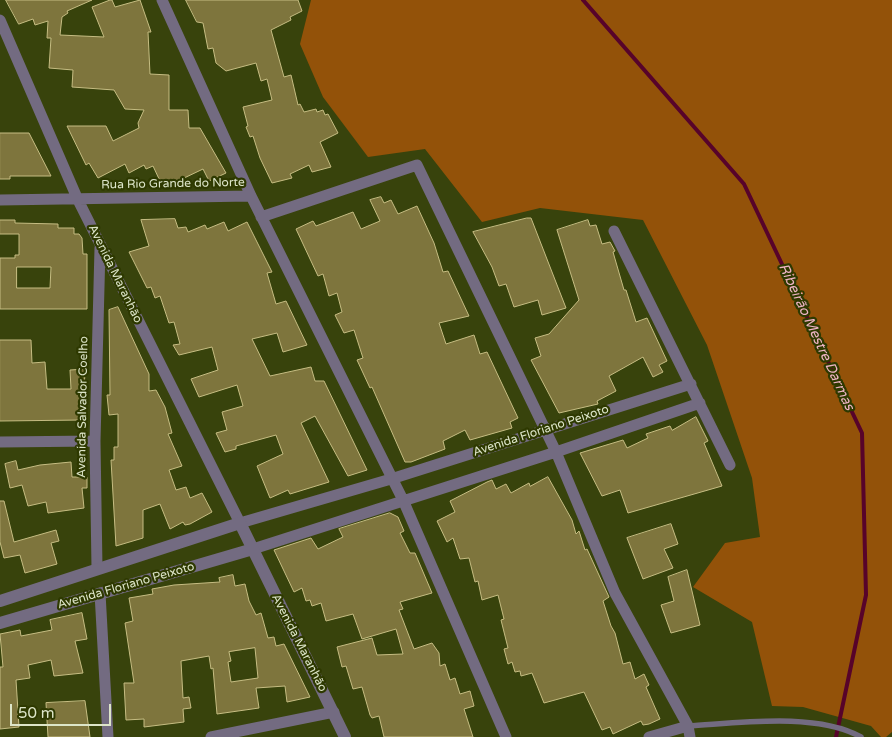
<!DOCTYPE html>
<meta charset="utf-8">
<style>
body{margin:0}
#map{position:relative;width:892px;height:737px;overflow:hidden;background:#38430c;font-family:"Varela Round",sans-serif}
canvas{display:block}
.scale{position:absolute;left:10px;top:704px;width:101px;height:22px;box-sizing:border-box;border:2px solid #dde5c9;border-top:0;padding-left:6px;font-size:15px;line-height:18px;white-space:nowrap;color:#dde5c9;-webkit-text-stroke:4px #2e3900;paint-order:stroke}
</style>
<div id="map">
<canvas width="892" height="737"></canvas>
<div class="scale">50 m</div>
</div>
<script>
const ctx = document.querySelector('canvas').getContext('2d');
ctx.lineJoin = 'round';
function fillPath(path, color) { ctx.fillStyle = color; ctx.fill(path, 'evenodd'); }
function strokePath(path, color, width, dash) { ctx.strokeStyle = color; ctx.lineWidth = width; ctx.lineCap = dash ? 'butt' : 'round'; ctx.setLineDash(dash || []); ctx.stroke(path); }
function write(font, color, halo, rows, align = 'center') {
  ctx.font = font + ' "Varela Round",sans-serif'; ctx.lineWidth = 4.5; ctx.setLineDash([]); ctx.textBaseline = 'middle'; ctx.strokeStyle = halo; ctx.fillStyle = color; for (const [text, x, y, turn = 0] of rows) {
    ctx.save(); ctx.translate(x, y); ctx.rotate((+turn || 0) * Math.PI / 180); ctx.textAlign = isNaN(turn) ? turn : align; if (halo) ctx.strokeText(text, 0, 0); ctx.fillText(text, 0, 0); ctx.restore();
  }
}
fillPath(new Path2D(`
 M311,0H892V732L886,737H881L871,726L803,707L772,706L752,622L693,587L725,543L760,537L752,478L707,345L643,220L540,208L482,222L425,149L368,157L323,97L300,44Z`), '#935209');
strokePath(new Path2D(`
 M583,0L744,184L862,433L866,595L836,737`), '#57032a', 4);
const building = new Path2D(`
 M6,0H92L67,11L68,13L62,17L60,35L104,37L92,7L110,0H112L115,7L140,0L151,32H148L150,74L169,75V110H188L189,128H200L226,173L209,181L203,169L180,180L160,181L153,166L146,169L144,165L129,173L125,164L98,178L89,163L86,165L67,126H106L113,141L139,128L138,123L144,110L125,109L114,90L72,87L73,70L49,68L51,38H47L48,21L35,25L33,19L19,24Z
 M186,0H298L302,11L290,17L291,20L271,30L284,77L291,75L298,105L300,104L304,112L316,109L317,112L323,110L325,115L328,114L338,133L320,142L331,167L312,172L309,165L290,174L292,178L272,183L260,158L253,136L250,137L246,127L248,126L243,107L272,100L267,79L261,81L256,63L226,71L216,63L213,48L208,49L203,23L197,22Z
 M0,133H29L51,176H10V179H0Z
 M381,197L384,203L391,200L398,214L417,206L434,243L443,272L448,271L469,316L439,323L446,344L474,335L480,354L487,352L518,418L510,422L512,428L470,440L465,430L443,441L445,449L411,462H405L372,387L370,388L357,360L363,358L354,330L344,333L335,315L342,312L337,293L329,296L323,274L318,276L296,229L313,221L316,226L353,212L361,229L380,221L370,200Z
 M527,218H531L566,308L542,315L538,300L514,307L506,284L499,286L492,267L473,232Z
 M175,219L178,228L186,227L188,232L205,225L207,229L224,222L228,231L247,222L272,272L267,273L276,304L286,301L307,345L283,352L277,333L252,339L270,376L311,367L315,381H324L367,470L348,476L315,416L301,423L329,482L290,494L288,490L270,498L257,466L283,454L276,435L236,446V449L225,452L216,433L227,430L222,412L243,406L237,385L199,397L191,379L218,370L212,347L179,355L173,345L180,344L174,322L169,323L160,296L155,298L151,287L147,288L129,252L149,246L141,220Z
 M0,220H15V223L58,224V228H74V234H79L82,238L83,254H87V309H0V258H15V255H19V234H0ZM17,267H51L50,288H17Z
 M588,220L590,226L596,225L602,244L610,242L615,251L613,252L624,290H626L636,322L647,318L667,361L659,365L663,372L653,377L643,357L609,376L616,391L597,401L598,404L559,413L531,360L541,356L535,338L549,334L579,300L557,230Z
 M118,307L149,374V391L156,390L165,407L172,433L168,434L182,466L169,470L176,490L186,487L190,498L202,493L212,512L190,524L185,525L183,522L170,529L160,504L143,510V538L116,546L111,460H114V447H118V414L109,415L107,395H110L109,310Z
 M0,340H31L32,363L45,362L47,389H71L70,370L85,369L83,420L0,421Z
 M696,417L708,441L704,443L722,486L628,513L620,490L602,496L580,453L623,440L627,448L648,438L646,434L670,426L672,430Z
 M16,461L18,470L40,465L71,462L72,477H87V488H82L84,508L48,513L46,502L28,506L22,485L10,488L5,464Z
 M548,477L572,520L576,534L579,531L585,550L587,549L609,597L603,601L611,626L615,633L623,664L630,662L635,679L644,674L649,685L646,687L660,719L649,724L643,725L641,721L613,734L610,727L602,730L584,692L544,703L532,673L521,676L520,671L515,672L512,662L508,664L504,649L508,648L501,620L504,619L498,595L482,600L478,581L475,582L469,558L460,559L453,538L447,542L437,521L455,512L450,501L487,482L492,480L496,489L506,484L511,493L529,483L530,486Z
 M0,501H4L14,542L56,530L59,541L51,543L57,564L25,573L20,555L4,558L0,542Z
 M390,513L398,517L404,531L400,533L410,553H415L432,593L400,602L403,609L399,610L414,649L432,643L439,653L440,666L445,664L450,680L455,678L460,694L470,691L474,706L464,709L473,737H384L379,716L372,718L370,715L362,687L353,689L346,666L342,667L337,647L372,638L377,655L403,654L396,629L362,639L353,614L326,621L321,603L312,606L310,600L306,601L302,588L294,592L274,550L311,538L318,549L343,537L339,529Z
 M671,524L678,544L664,549L673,568L643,579L627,538Z
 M687,570L700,625L671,633L661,605L674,601L668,577Z
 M233,575L235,586L245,584L249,601L256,615L261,613L268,638L274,637L276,646L284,644L310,697L287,702L285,686L256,688L259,708L217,714L213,668L211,669L209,656L181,661L183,698L189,697L191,708L183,709L184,722L144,727V719L126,720L124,683H134L125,623L133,621L129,598L153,594L152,589L174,585L220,582L219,578ZM255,648L258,678L231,682L228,662L231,661L229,652Z
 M82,613L87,639L75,641L83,673L54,676L51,660L28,665L30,678L16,680L19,727L0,729V667H3L0,634L20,630L21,636L52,630L50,620Z
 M85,701L90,737H48L46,703Z`);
fillPath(building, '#7e753d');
strokePath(building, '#c6bd83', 1);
strokePath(new Path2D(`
 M688,726C739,723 816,712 861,737`), '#736b81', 5.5);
strokePath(new Path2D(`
 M162,0L251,196L403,500L506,737
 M0,20L78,200L240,523L391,479L691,384
 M0,200L251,196
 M261,217L417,165L556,452L615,593L688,726L690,737
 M614,231L730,465
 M0,442L95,441
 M253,549L556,452L700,403
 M97,568L95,441L100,248
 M100,593L108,737
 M211,737L334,712
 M649,737L688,726`), '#736b81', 11);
strokePath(new Path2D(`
 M0,601L240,523L345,737
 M0,623L253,549`), '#736b81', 12);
write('12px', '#dde5c9', '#2e3900', [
 ["Rua Rio Grande do Norte",173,184,-1],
 ["Avenida Maranhão",115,274,64],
 ["Avenida Salvador Coelho",83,407,-89],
 ["Avenida Floriano Peixoto",541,431,-18],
 ["Avenida Floriano Peixoto",126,586,-16],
 ["Avenida Maranhão",299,643,63]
]);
write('italic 14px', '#eeb4c4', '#2e3900', [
 ["Ribeirão Mestre Darmas",816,337,65]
]);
</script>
